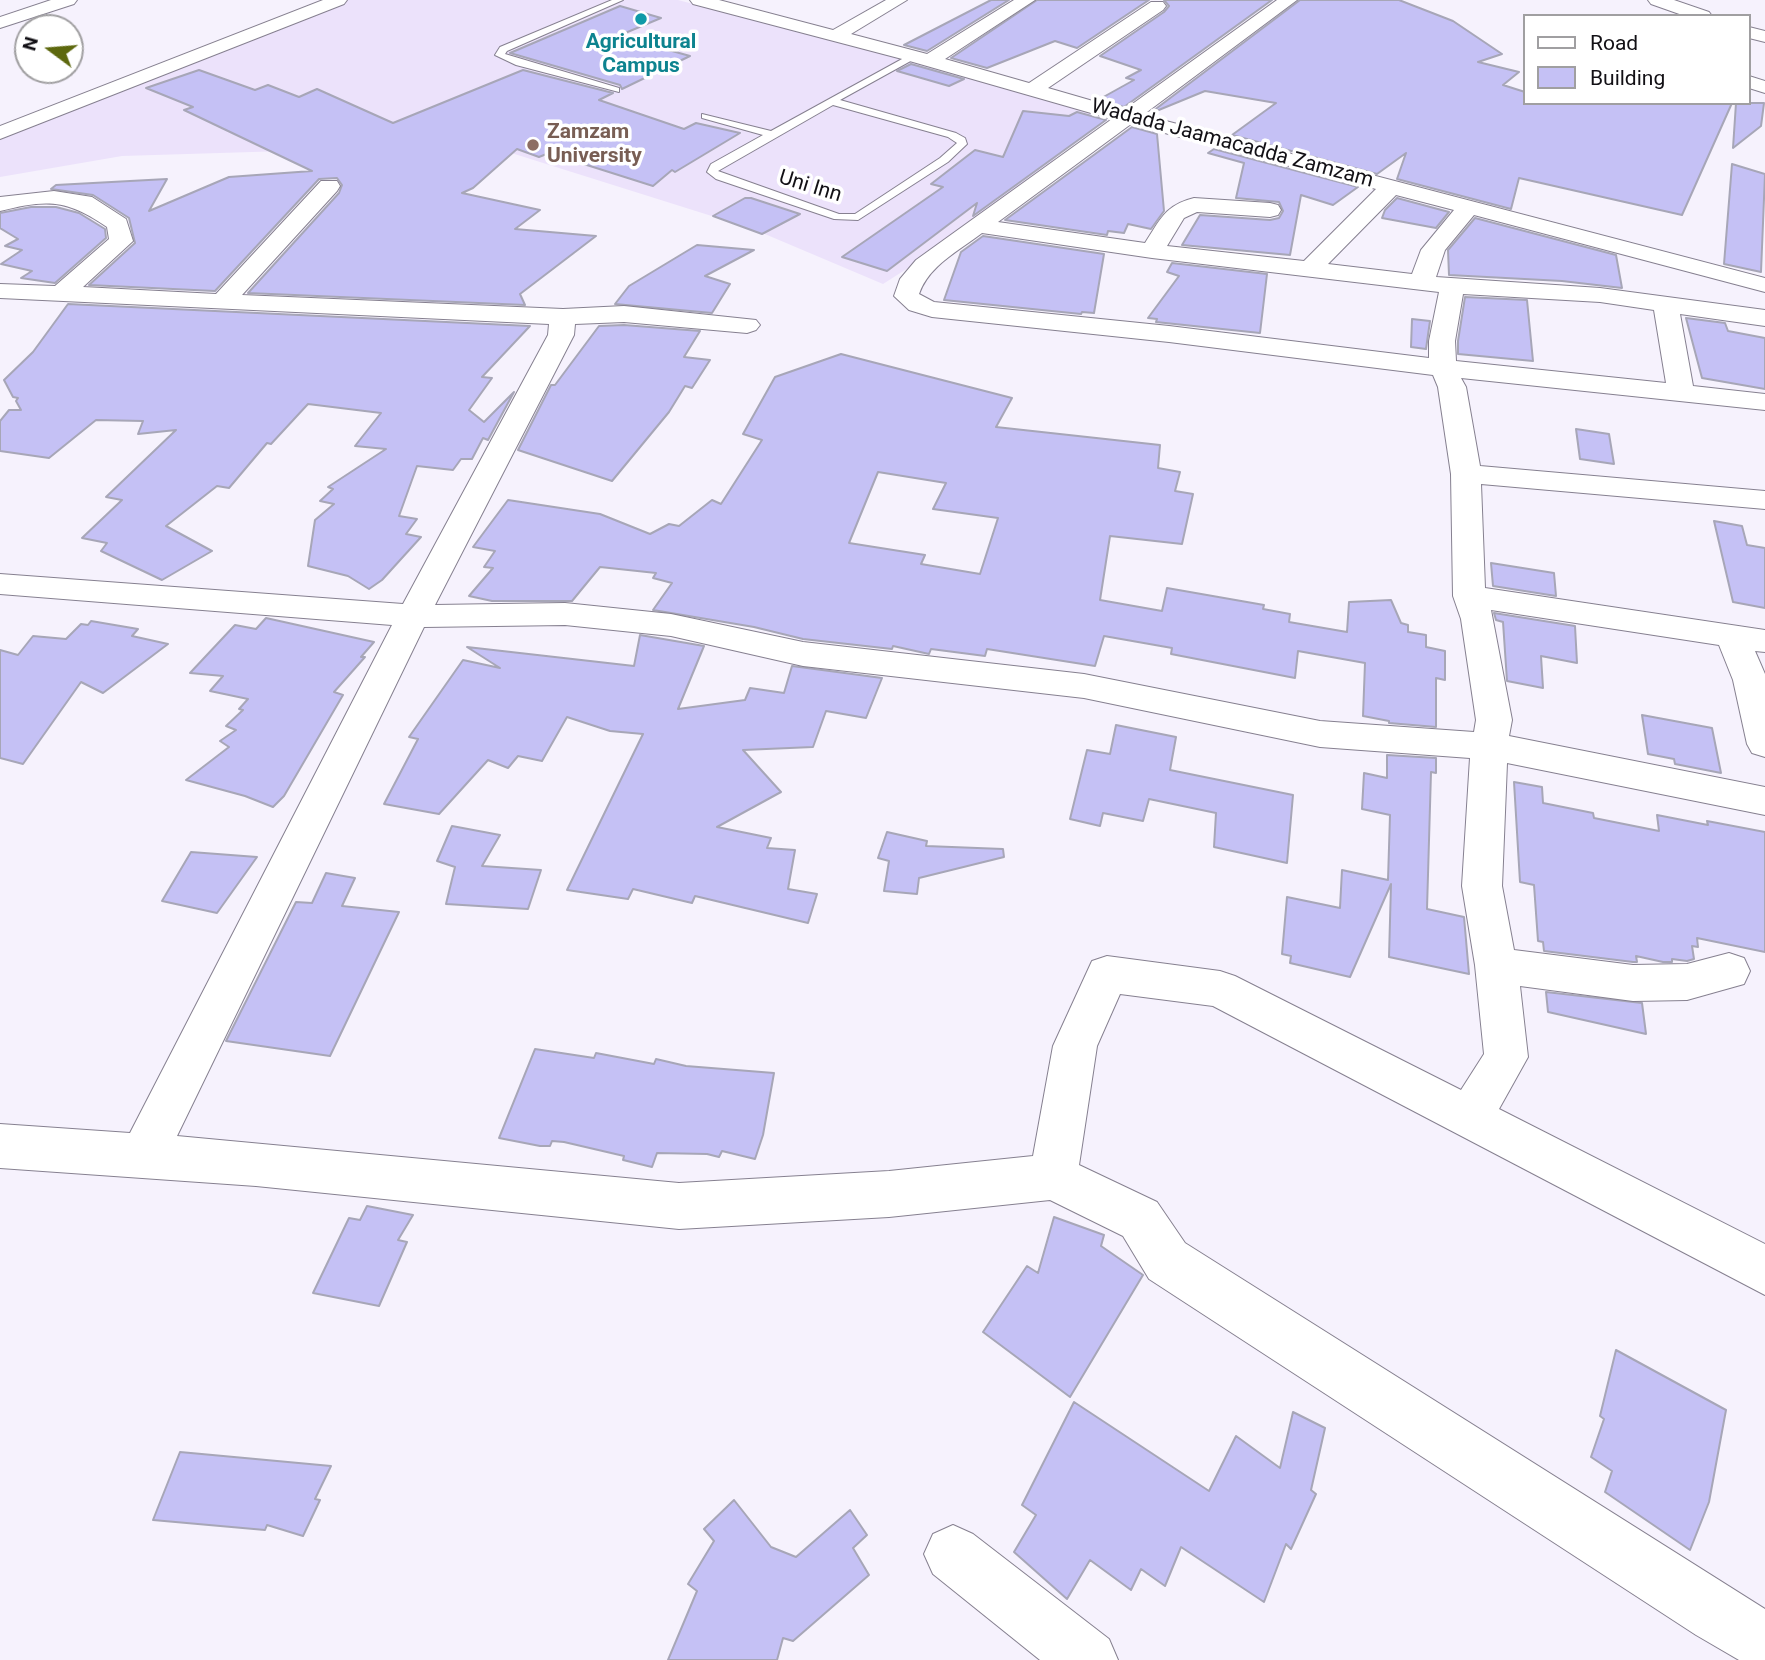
<!DOCTYPE html>
<style>
body{margin:0}
#map{position:relative;width:1765px;height:1660px;overflow:hidden;background:#f6f2fd;font-family:Roboto,sans-serif}
canvas{display:block}
.legend{position:absolute;left:1523px;top:14px;width:228px;height:91px;box-sizing:border-box;background:#fff;border:2px solid #a09fa1;margin:0;padding:9px 12px;list-style:none;font-size:21px;color:#121015}
.legend li{display:flex;align-items:center;gap:14px;height:35px}
.legend b{width:35px;border:2px solid #a09fa1}
.north{position:absolute;left:14px;top:14px;width:70px;height:70px;box-sizing:border-box;background:#fff;border:2px solid #a09fa1;border-radius:50%;rotate:286deg;font-size:19px;font-weight:700;line-height:28px;text-align:center;color:#121015}
.north::after{content:'';display:block;margin:auto;width:24px;height:32px;background:#5d680e;clip-path:polygon(50% 0,100% 100%,50% 72%,0 100%)}
</style>
<div id="map">
<canvas width="1765" height="1660"></canvas>
<ul class="legend">
<li><b style="height:9px;background:#fff"></b>Road</li>
<li><b style="height:19px;background:#c5c1f5"></b>Building</li>
</ul>
<div class="north">N</div>
</div>
<script>
const ctx = document.querySelector('canvas').getContext('2d');
ctx.lineJoin = 'round';
function fillPath(path, color) { ctx.fillStyle = color; ctx.fill(path, 'evenodd'); }
function strokePath(path, color, width, dash) { ctx.strokeStyle = color; ctx.lineWidth = width; ctx.lineCap = dash ? 'butt' : 'round'; ctx.setLineDash(dash || []); ctx.stroke(path); }
function write(font, color, halo, rows, align = 'center') {
  ctx.font = font + ' Roboto,sans-serif'; ctx.lineWidth = 7; ctx.setLineDash([]); ctx.textBaseline = 'middle'; ctx.strokeStyle = halo; ctx.fillStyle = color; for (const [text, x, y, turn = 0] of rows) {
    ctx.save(); ctx.translate(x, y); ctx.rotate((+turn || 0) * Math.PI / 180); ctx.textAlign = isNaN(turn) ? turn : align; if (halo) ctx.strokeText(text, 0, 0); ctx.fillText(text, 0, 0); ctx.restore();
  }
}
fillPath(new Path2D(`
 M344,0H678L1096,111L1024,194L883,284L753,229L505,151H285L122,156L0,177V139Z`), '#ece2fb');
const building = new Path2D(`
 M991,0H1009L927,51L904,45Z
 M1037,0H1149L1077,48L1055,41L987,68L951,58Z
 M1164,0H1272L1124,107L1098,100L1134,80L1126,78L1141,70L1100,56L1164,12L1169,6Z
 M1300,0H1399L1453,21L1502,54L1478,62L1519,72L1503,85L1525,92V103H1732L1682,215L1519,178L1511,209L1397,179L1406,153L1377,174L1232,135L1276,103L1205,91L1149,114Z
 M620,6L661,18L618,36L690,56L622,89L620,85L510,53Z
 M911,64L964,79L949,86L897,71Z
 M199,70L255,90L268,85L299,97L317,89L393,123L523,70L613,93L599,100L684,129L696,123L740,133L675,172L672,170L653,186L549,153L539,157L517,149L473,188L462,193L540,210L515,229L596,236L520,294L525,305L248,293L339,193L342,185L337,178L319,179L215,291L89,285L135,243L129,218L93,195L51,189L56,185L167,179L149,211L229,177L312,171L184,110L193,107L146,88Z
 M1736,103H1764L1761,126L1733,148Z
 M1023,111L1069,116L1077,112L1106,120L973,216L977,203L887,271L842,257L943,187L931,184L975,150L1003,157Z
 M1132,127L1157,134L1164,211L1151,229L1128,224L1124,233L1108,231L1107,235L1005,220Z
 M1214,149L1358,187L1333,205L1301,195L1290,255L1182,245L1200,215L1270,220L1279,218L1283,211L1279,202L1236,198L1244,163L1208,153Z
 M1732,164L1765,174L1761,272L1724,264Z
 M745,198H751L800,214L762,234L713,216Z
 M1397,198L1449,212L1436,228L1382,218L1385,210Z
 M31,207H56L79,213L105,229L106,238L55,283L21,278L32,271L1,264L22,250L5,246L18,239L0,228V213Z
 M1475,218L1616,255L1622,288L1562,281L1449,275L1448,250Z
 M983,236L1104,254L1094,313L1082,312L1081,314L944,300L961,252Z
 M697,245L754,250L705,276L730,284L712,313L615,304L629,286Z
 M1172,263L1267,274L1260,333L1156,322L1157,319L1148,318L1179,276L1167,272Z
 M1465,297L1527,300L1533,361L1458,354V341Z
 M68,304L530,326L482,377L492,378L469,410L484,422L514,392L488,440L483,438L472,459H461L453,470L417,466L399,516L417,519L406,534L421,537L382,580L369,589L348,576L308,566L315,520L334,504L320,501L333,489L328,487L386,449L355,446L381,413L308,404L271,444L267,443L229,488L217,486L166,526L212,551L162,580L101,551L107,543L82,538L122,500L106,497L176,430L138,434L143,421L96,420L49,458L0,451V421L9,410H21L16,401L18,398L13,397L4,380L33,352Z
 M1686,318L1725,323L1728,331L1765,338V389L1702,378Z
 M1412,319L1430,321L1426,349L1411,347Z
 M624,325L700,331L684,357L710,360L692,388L685,386L669,412L612,481L518,450L551,385H555L599,326Z
 M841,354L1012,398L996,427L1160,445L1158,468L1180,472L1175,491L1193,494L1182,544L1110,536L1100,600L1162,611L1167,588L1264,605L1263,609L1290,614L1289,622L1347,632L1349,602L1391,600L1401,623L1408,625V632L1426,635V647L1445,651V680L1436,678V727L1389,723V721L1363,716L1365,663L1298,651L1295,678L1171,654L1172,648L1104,636L1095,666L987,649L985,656L931,649L929,654L893,646L892,649L803,639L754,627L653,610L672,583L653,578L656,573L600,567L572,601H492L469,596L493,568L484,567L495,551L473,547L508,500L600,514L650,534L669,524L679,526L712,500L721,504L762,440L743,434L775,377ZM878,472L946,483L933,509L998,518L980,574L921,564L925,555L849,543Z
 M1576,429L1609,434L1614,464L1580,459Z
 M1714,521L1742,526L1747,545L1765,548V608L1733,602Z
 M1491,563L1554,573L1556,596L1493,586Z
 M1494,613L1575,626L1577,663L1541,656L1543,688L1507,681L1503,622L1496,620Z
 M266,618L374,642L361,657H365L334,692L343,695L284,796L273,807L245,796L186,780L229,747L220,741L236,730L226,726L243,710L239,709L248,699L210,691L223,676L190,673L235,625L256,629Z
 M91,621L138,629L132,636L168,644L103,693L81,682L23,764L0,758V650L18,655L33,636L66,639L81,624L88,625Z
 M640,635L704,646L678,709L745,700L750,688L784,693L792,666L882,678L866,718L826,711L813,747L743,750L781,792L717,827L771,838L767,848L795,850L788,889L817,894L808,923L695,896L692,903L633,889L628,899L567,890L643,734L610,731L567,717L542,761L518,756L508,768L488,760L439,814L384,804L418,739L409,737L463,660L500,668L467,647L634,666Z
 M1642,715L1712,728L1721,773L1675,764L1674,759L1648,754Z
 M1116,725L1176,737L1170,770L1293,795L1287,863L1214,847L1216,813L1149,799L1143,821L1103,813L1100,826L1070,819L1087,750L1110,754Z
 M1387,755L1436,758V773L1431,772L1427,909L1464,917L1469,974L1389,957L1391,884L1350,977L1290,963L1291,956L1282,954L1287,897L1340,908L1342,870L1388,880L1390,815L1362,809L1364,773L1387,778Z
 M1514,782L1542,787L1543,803L1593,813L1594,818L1659,831L1657,815L1708,825L1707,821L1765,832V952L1697,938L1698,947L1692,946L1694,959L1687,961L1672,959V962H1663L1636,956L1637,962H1633L1544,951L1543,942L1538,941L1534,885L1520,882Z
 M452,826L500,835L482,866L541,870L528,909L446,904L455,867L437,861Z
 M887,832L927,841L926,846L1003,849L1004,857L919,878L917,894L884,891L889,861L878,858Z
 M191,852L257,857L217,913L162,901Z
 M326,873L355,878L342,906L399,912L330,1056L226,1041L296,902L312,903Z
 M1546,992L1642,1003L1646,1034L1548,1012Z
 M535,1049L594,1058L596,1053L654,1064L656,1059L686,1066L774,1073L763,1135L755,1159L722,1151L719,1157L707,1154L657,1153L652,1167L623,1160L624,1156L564,1142L552,1141L550,1146H540L499,1138Z
 M367,1206L413,1215L398,1240L407,1242L379,1306L313,1293L349,1218L360,1220Z
 M1054,1217L1104,1235L1101,1246L1143,1275L1070,1397L983,1332L1027,1266L1038,1273Z
 M1616,1350L1726,1410L1709,1502L1690,1550L1605,1492L1612,1471L1591,1457L1604,1419L1600,1416Z
 M1074,1402L1209,1491L1236,1436L1280,1468L1293,1412L1325,1428L1311,1490L1316,1494L1291,1549L1286,1544L1264,1602L1181,1547L1165,1586L1141,1569L1131,1590L1090,1560L1067,1599L1014,1552L1036,1515L1022,1505Z
 M180,1452L331,1466L315,1499L320,1500L303,1536L267,1525L265,1530L153,1520Z
 M734,1500L771,1547L796,1557L850,1510L867,1535L853,1548L869,1575L793,1641L783,1638L777,1660H668L697,1591L688,1584L714,1541L704,1529Z`);
fillPath(building, '#c5c1f5');
strokePath(building, '#a7a6b7', 2);
const lane = new Path2D(`
 M612,0H623L507,51L505,54L619,88V92L516,65L495,55L500,47Z
 M913,53L918,56L916,58L840,100L956,133L965,138L967,144L948,162L858,220L834,219L716,179L707,172L711,164L763,135L702,118V114L771,131ZM833,105L948,137L957,143L940,158L855,214H839L718,171Z`);
const street = new Path2D(`
 M51,0H77L74,4L0,28V17Z
 M323,0H347L344,4L0,139V126Z
 M690,0H719L833,30L886,0H907L851,34L927,54L1014,0H1035L945,59L1029,83L1151,2H1163L1166,6L1163,10L1048,88L1124,110L1277,0H1297L1143,115L1765,278V292L1474,215L1445,250L1436,277L1600,288L1765,310V326L1680,314L1693,386L1765,394V410L1461,378L1466,387L1480,466L1765,491V509L1481,484L1485,588L1765,630V652L1755,651L1765,674V757L1752,753L1747,744L1733,680L1719,645L1491,610L1512,720L1509,736L1765,787V815L1507,763L1502,886L1514,950L1633,965L1687,964L1729,953L1744,958L1750,971L1744,984L1687,1000L1633,1001L1520,986L1528,1057L1499,1109L1765,1244V1295L1213,1006L1120,994L1097,1046L1079,1165L1157,1202L1185,1243L1765,1609V1660H1739L1696,1635L1149,1279L1123,1236L1050,1200L889,1217L679,1229L256,1186L0,1168V1124L130,1133L392,625L0,594V574L403,604L548,335L549,324L0,298V284L55,286L109,239L107,227C67,199 47,199 0,211V197L54,191L92,197L126,219L133,241L83,287L216,294L321,181H337L340,186L337,191L242,295L563,309L624,306L756,320L760,325L756,330L747,333L624,322L575,324L574,335L435,605L565,603L671,614L803,642L1084,674L1320,721L1474,732L1476,720L1461,619L1453,596L1451,474L1438,387L1433,375L1169,342L932,317L909,310L894,296L900,279L916,260L1112,119L906,60L693,4ZM1131,124L1376,189L1304,261L1167,246L1184,218L1197,212L1270,217L1278,215L1281,210L1278,205L1270,203L1194,198C1165,205 1160,220 1145,243L998,222ZM1396,195L1454,210L1421,250L1412,274L1328,264ZM982,233L1152,258L1439,292L1429,341V358L1169,326L934,302L919,294C929,265 959,251 982,233ZM1463,294L1600,302L1654,310L1666,383L1456,361L1455,341ZM565,625L671,636L803,666L1084,698L1320,747L1470,758L1462,886L1475,965L1484,1054L1461,1090L1235,976L1220,971L1107,956L1092,961L1053,1046L1033,1156L889,1171L679,1183L177,1136L424,627Z
 M1648,0H1674L1709,12L1712,16H1685L1651,4Z
 M1749,27L1765,31V42L1749,38Z
 M1749,76L1765,81V93L1749,88Z
 M953,1525L973,1534L1109,1639L1118,1660H1040L933,1574L924,1554L933,1534Z`);
strokePath(lane, '#868090', 2);
strokePath(street, '#868090', 2);
fillPath(lane, '#fff');
fillPath(street, '#fff');
for (const [x, y, r, color] of [
 [641,19,7,"#0f9aa8"],
 [533,145,7,"#8d6e63"]
]) { const dot = new Path2D(); dot.arc(x, y, r, 0, 2 * Math.PI); ctx.fillStyle = color; ctx.fill(dot); strokePath(dot, '#fff', 2.5); }
write('bold 21px', '#0d838f', '#fff', [
 ["Agricultural",641,43],
 ["Campus",641,67]
]);
write('bold 21px', '#785e54', '#fff', [
 ["Zamzam",547,133],
 ["University",547,157]
], 'left');
write('21px', '#121015', '#fff', [
 ["Wadada Jaamacadda Zamzam",1232,144,15],
 ["Uni Inn",810,187,17]
]);
</script>
